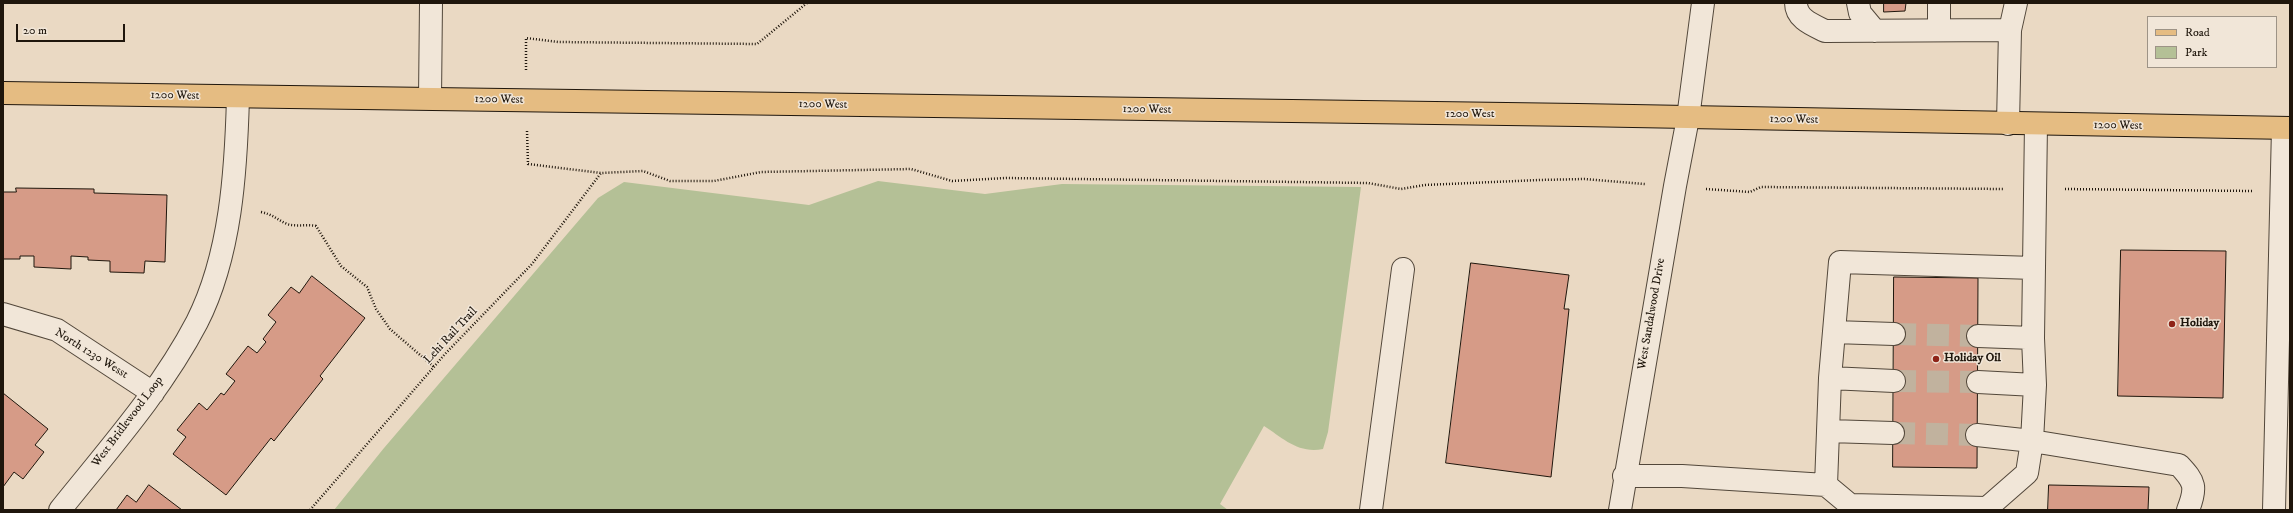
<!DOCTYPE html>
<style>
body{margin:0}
#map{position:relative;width:2293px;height:513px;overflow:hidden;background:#ead9c3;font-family:"IM FELL DW Pica",serif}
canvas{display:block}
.frame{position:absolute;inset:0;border:4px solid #1f160c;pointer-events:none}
.legend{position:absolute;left:2147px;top:16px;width:130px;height:52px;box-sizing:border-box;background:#f1e6d8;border:1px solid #9d9386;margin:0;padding:5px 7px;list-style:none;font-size:12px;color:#1f160c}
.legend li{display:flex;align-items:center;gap:8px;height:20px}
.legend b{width:20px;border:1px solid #9d9386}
.scale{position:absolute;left:16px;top:24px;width:109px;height:18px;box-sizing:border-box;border:2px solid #1f160c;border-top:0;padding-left:5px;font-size:12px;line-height:14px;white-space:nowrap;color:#1f160c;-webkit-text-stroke:3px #f1e6d8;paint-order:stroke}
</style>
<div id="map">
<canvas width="2293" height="513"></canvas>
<div class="frame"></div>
<ul class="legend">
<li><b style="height:5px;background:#e5bc82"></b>Road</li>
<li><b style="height:11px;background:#b4c096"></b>Park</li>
</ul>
<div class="scale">20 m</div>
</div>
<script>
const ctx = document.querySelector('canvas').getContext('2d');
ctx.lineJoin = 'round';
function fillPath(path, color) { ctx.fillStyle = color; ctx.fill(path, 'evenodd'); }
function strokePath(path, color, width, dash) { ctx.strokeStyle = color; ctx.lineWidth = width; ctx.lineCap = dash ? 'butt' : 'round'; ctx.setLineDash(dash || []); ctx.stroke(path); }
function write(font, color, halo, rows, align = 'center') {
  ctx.font = font + ' "IM FELL DW Pica",serif'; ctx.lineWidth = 3; ctx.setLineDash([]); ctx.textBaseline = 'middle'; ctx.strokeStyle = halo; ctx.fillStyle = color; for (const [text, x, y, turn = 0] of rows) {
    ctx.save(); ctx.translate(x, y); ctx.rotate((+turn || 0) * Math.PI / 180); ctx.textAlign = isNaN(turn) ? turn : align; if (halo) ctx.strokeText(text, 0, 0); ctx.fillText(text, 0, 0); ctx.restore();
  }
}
fillPath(new Path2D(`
 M878,181L985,194L1062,184L1361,187L1328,432L1323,449C1298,454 1283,438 1264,426L1220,504L1228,510H334L384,448L598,198L624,182L809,205Z`), '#b4c096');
const building = new Path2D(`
 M1884,3H1906L1905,11L1884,12Z
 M16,188L94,189V193L167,195L165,262L145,261L144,273L110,272V261L88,260V257L71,256V269L34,267V256H20V259H3V192H16Z
 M2121,250L2226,251L2223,398L2118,396Z
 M1471,263L1569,275L1564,309H1569L1551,477L1446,463Z
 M312,276L365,318L320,376L323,379L274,441L271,438L226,495L173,454L186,437L177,430L199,403L207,410L221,393L224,395L235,381L226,374L248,346L257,353L266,342L263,339L276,322L268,315L291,287L299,293Z
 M1894,277L1978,278L1977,468L1893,467Z
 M3,393L48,429L35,445L44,452L23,479L14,472L3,487Z
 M149,485L182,510H116L127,495L136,502Z
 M2049,485L2149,487L2148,510H2048Z`);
fillPath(building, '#d69b87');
strokePath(building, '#1f160c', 1);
strokePath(new Path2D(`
 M1894,334L1978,336
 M1894,381L1978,382
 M1893,433L1977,435`), '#c1b29e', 22, [22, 11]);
const minor = new Path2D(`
 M1796,3C1796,19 1813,25 1825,31L2010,30
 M1858,3L1860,13L1875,31
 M1939,30V3
 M430,98L431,3
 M2008,124L2010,30L2016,3
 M3,314L57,330L153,393
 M1834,332L1894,334
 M1978,336L2033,338
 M1830,378L1894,381
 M1978,382L2035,385
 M1829,431L1893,433
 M1977,435L2032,441L2179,465C2195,482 2197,487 2188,510
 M1624,476H1682L1826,485L1850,505L1987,508L2027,473L2032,441L2035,385L2033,338L2036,124
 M1826,485L1830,378L1840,262L2034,268
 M60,510C108,450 161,391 197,322C231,255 236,171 238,97
 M1371,510L1403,269
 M1620,510L1675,186L1688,118L1703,3
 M2274,510L2283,128`);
const major = new Path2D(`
 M3,93L1578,115L2290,128`);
strokePath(minor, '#52473a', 24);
strokePath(major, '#1f160c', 24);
strokePath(new Path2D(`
 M526,70V38L558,42L757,44L807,3
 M527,131L528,164L601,173L643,171L670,181H714L761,172L911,169L952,181L1006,178L1368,183L1401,189L1425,185L1539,180L1584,179L1645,184
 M1706,189L1750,192L1761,187L2004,189
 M2065,189L2252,191
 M261,212C272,214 278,220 287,224C296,227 306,224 316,226L341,266L367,287L376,309L390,329L434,367
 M310,510L445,354L532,264L601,173`), '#1f160c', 2.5, [1, 2]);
strokePath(minor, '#f1e6d8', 22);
strokePath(major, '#e5bc82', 22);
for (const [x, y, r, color] of [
 [2172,324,4,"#8f2418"],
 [1936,359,4,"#8f2418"]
]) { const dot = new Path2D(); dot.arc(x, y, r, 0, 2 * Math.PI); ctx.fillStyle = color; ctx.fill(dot); strokePath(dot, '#f1e6d8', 1.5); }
write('12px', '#1f160c', '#f1e6d8', [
 ["1200 West",175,96,1],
 ["1200 West",499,100,1],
 ["1200 West",823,105,1],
 ["1200 West",1147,110,1],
 ["1200 West",1470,115],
 ["1200 West",1794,120,1],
 ["1200 West",2118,126,1],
 ["West Sandalwood Drive",1652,314,-80],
 ["Lehi Rail Trail",451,336,-47],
 ["North 1230 Wesst",91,354,32],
 ["West Bridlewood Loop",128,422,-53]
]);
write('bold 12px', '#1f160c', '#f1e6d8', [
 ["Holiday",2180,324],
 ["Holiday Oil",1944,359]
], 'left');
</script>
